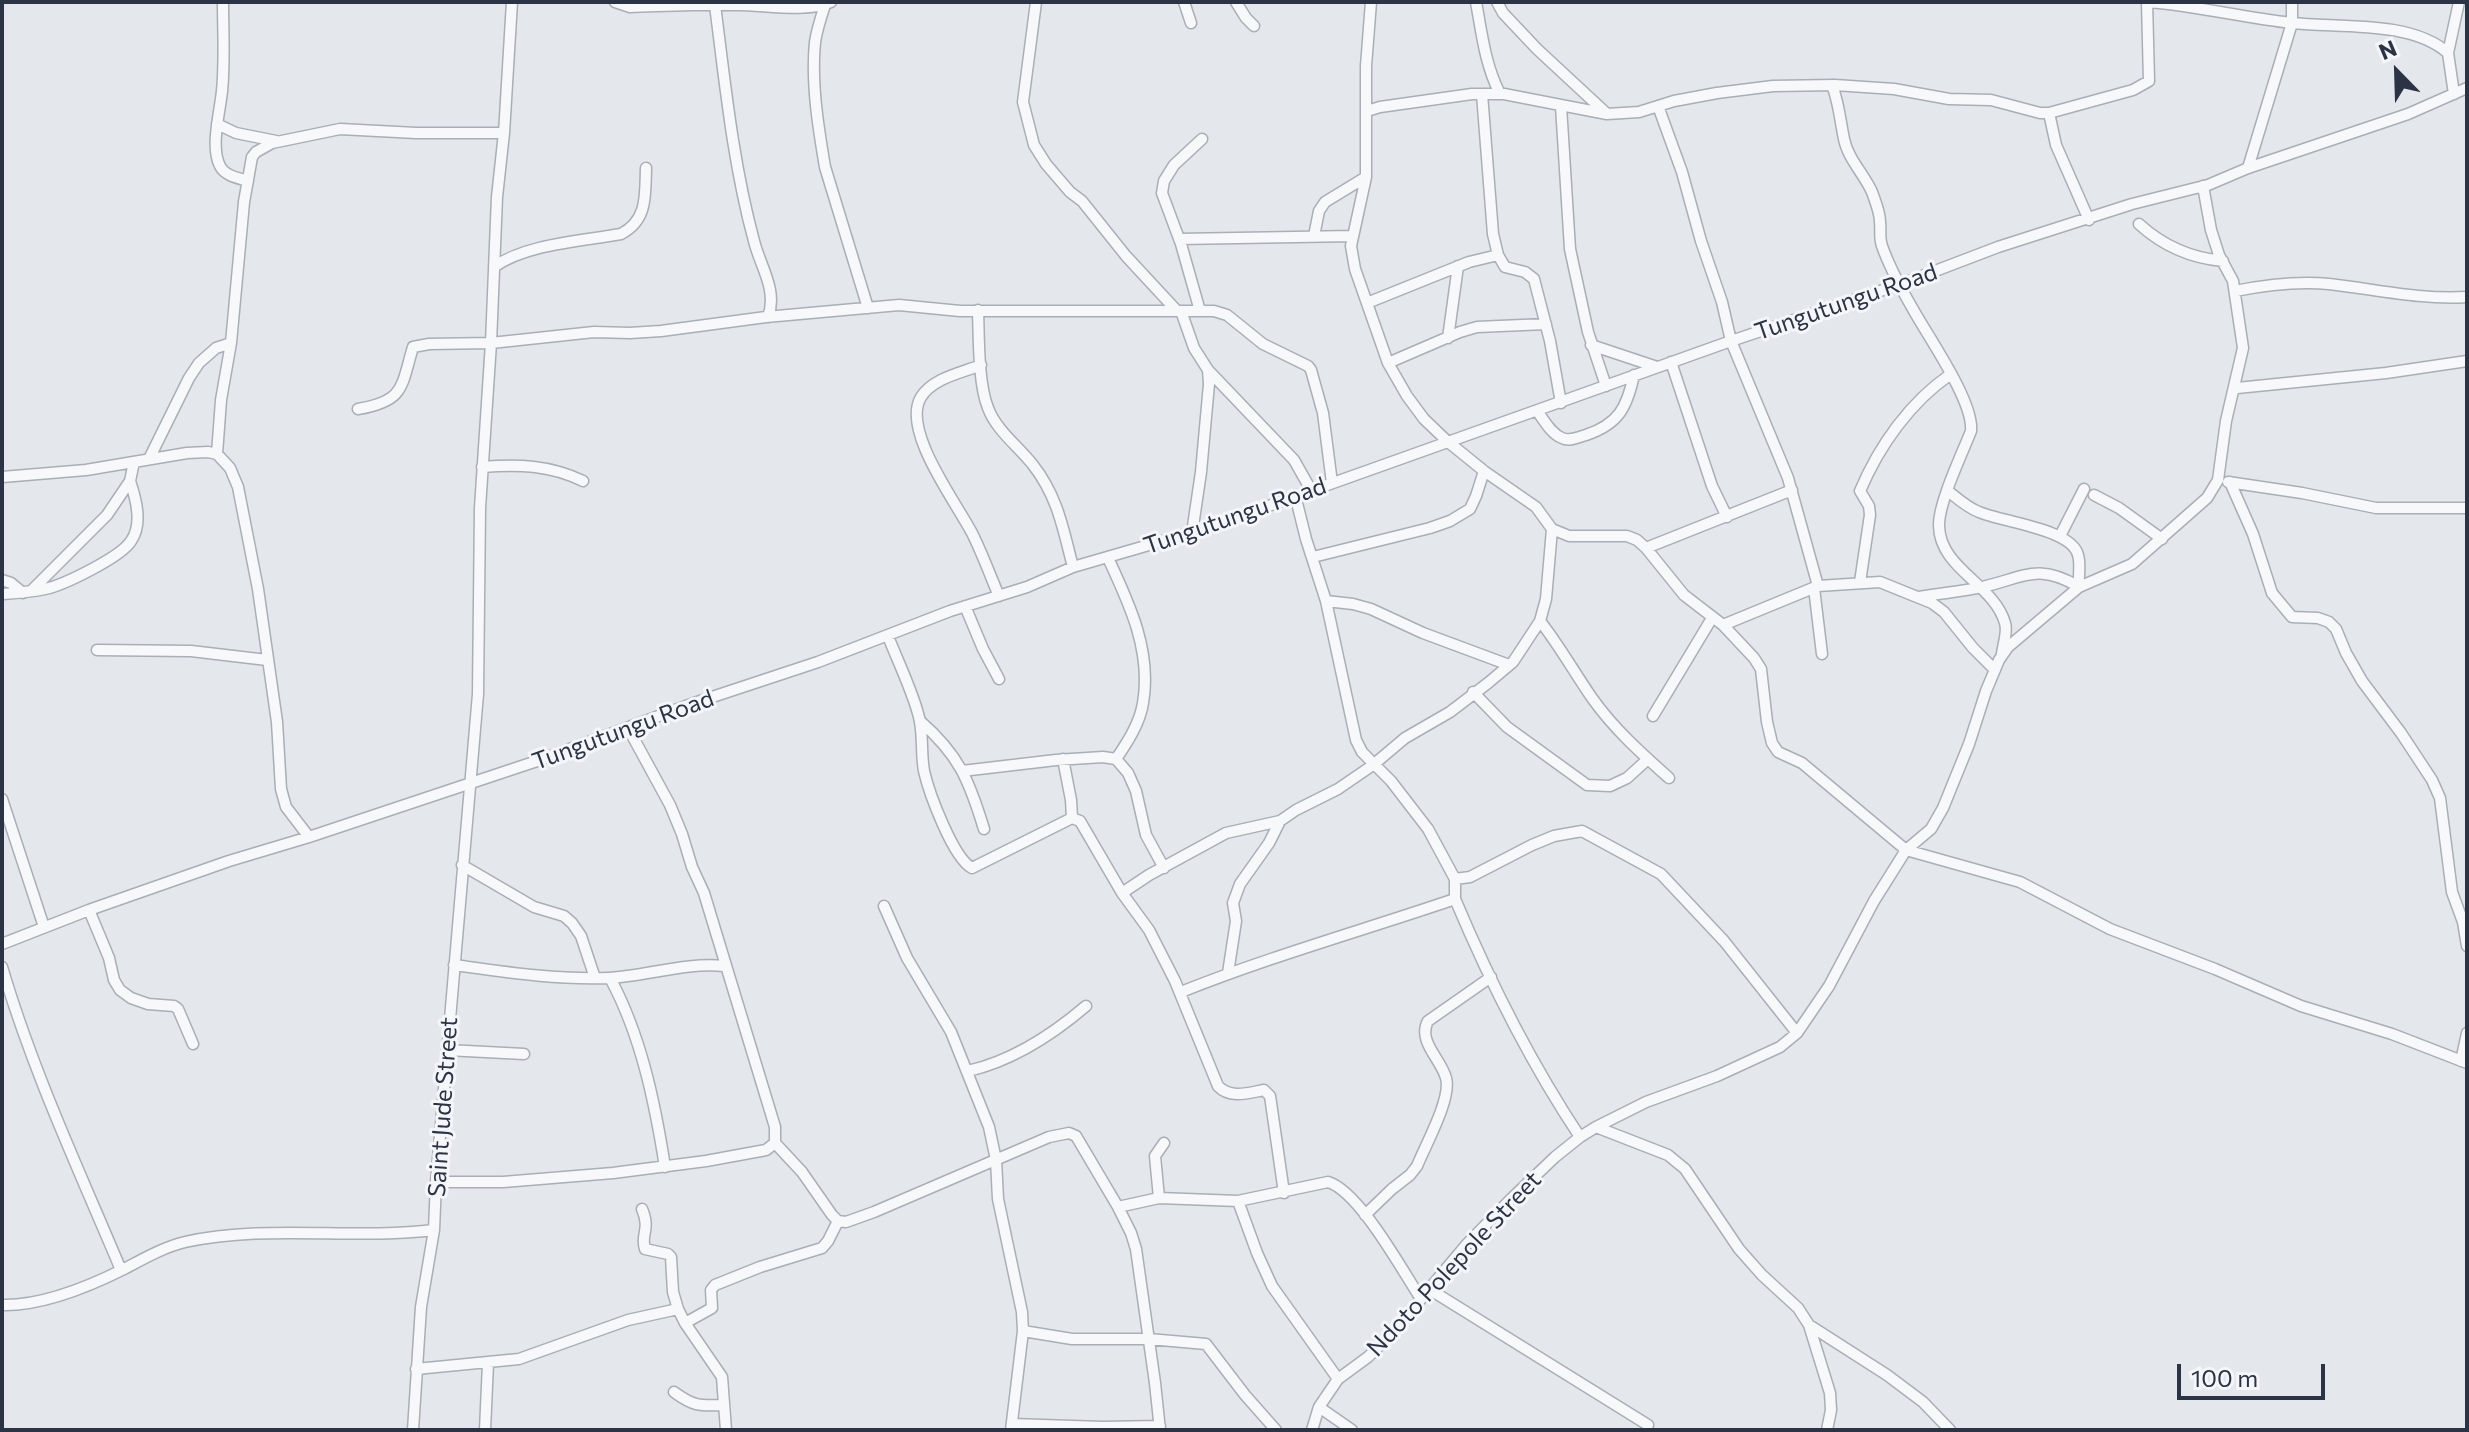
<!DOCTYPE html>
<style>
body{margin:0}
#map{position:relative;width:2469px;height:1432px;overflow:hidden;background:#e4e7ec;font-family:Commissioner,sans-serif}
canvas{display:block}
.frame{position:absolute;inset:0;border:4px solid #2b3445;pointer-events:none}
.north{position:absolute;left:2357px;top:32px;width:80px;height:80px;-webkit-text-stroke:6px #f4f6f9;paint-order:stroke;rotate:337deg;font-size:22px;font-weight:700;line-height:32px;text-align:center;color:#2b3445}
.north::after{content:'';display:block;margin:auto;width:28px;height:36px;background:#2b3445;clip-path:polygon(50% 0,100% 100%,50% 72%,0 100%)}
.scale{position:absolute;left:2177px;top:1364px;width:148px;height:36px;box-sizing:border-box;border:4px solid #2b3445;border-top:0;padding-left:10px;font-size:24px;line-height:28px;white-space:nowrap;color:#2b3445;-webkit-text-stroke:6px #f4f6f9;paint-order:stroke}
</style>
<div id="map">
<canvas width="2469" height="1432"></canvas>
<div class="frame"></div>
<div class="north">N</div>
<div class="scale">100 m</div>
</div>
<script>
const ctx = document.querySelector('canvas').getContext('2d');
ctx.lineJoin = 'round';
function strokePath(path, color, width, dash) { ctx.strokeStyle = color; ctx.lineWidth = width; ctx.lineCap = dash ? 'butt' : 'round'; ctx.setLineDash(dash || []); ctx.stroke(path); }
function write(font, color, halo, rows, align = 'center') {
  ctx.font = font + ' Commissioner,sans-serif'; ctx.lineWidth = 6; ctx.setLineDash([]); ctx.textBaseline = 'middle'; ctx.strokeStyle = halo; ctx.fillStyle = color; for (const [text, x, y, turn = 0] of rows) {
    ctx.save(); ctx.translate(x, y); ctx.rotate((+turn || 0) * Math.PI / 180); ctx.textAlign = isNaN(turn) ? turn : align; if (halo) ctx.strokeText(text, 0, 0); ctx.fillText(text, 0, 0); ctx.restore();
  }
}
const minor = new Path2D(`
 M223,2C223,31 225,62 222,91C220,112 210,147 220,166C225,176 238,178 248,181
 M615,2L630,7C666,6 702,4 738,5C765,5 807,13 831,2
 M1036,2L1023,102L1034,145L1046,164L1070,192L1082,201L1126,256L1177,311
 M1184,2L1191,23
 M1236,2L1246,18L1254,26
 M1371,2L1366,66V177L1351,246L1355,269L1388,363L1407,396L1424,419L1447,441L1484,471L1536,507L1552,529L1569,536H1627L1637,540L1646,548L1684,595L1723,625L1754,658L1761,669L1767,722L1772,743L1778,752L1802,763L1906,850L2020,882L2110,929L2215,969L2301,1006L2392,1034L2467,1063
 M1476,2C1482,35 1485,64 1500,94
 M1497,2L1503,13L1537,49L1606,113
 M2150,2C2198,6 2244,18 2292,23C2339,28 2411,20 2448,53L2454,94
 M715,5C725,83 733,164 754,241C760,266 778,290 768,317
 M825,5C821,17 817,29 815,42C811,82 818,126 825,167L868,308
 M2448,53L2459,2
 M1832,85C1839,103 1840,120 1844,139C1848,159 1864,174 1872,192C1875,201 1880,212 1880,222C1881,230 1879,237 1882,246C1889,266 1903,292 1914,311C1929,338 1974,402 1971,431C1962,454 1938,504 1939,526C1940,569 1994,584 2005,623C2008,632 2003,644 2002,654
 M1482,94L1493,234L1498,255L1505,267L1525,272L1534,279L1550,341L1561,403
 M1561,106L1570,249L1588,332L1606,386
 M1658,106L1682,172L1701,241L1722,302L1731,341L1788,478L1818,586
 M1367,111L1380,107L1472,94H1504L1607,114L1639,112L1674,101L1717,93L1773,86L1835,85L1894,89L1949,99L1991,100L2040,113H2049L2133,90L2149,81L2147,2
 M2049,113L2056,145L2089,220
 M217,124L236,133L276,141
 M2248,168L2292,23V2
 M2139,224C2163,246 2190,258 2223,261
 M1314,236L1319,211L1325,202L1366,177
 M1179,239L1353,236
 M494,267C526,244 582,241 621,234C648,220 645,195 646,168
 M2235,291C2265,285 2298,281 2329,284C2375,289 2420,300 2467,297
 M1367,303L1469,262L1498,255
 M978,310C979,337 978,383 988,408C996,430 1019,447 1033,465C1058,497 1063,529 1073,567
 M1181,311L1194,348L1208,370L1209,384L1201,472L1192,533
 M1200,311L1181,244L1162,193L1164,181L1174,165L1202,139
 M1448,338L1458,266
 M1591,345L1657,367
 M1671,362L1712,486L1727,517
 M1388,363L1460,332L1477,327L1546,324
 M981,365C961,373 933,378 921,397C901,430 956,502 972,533C982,553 990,575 999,596
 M1208,370L1294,460L1311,490
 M2237,388L2386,373L2467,361
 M358,409C405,401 401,387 413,347L429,344L491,343L594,332L630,333L661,331L766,317L899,305L960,311H1214L1227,315L1263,344L1308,366L1311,370L1323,413L1332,483
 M1537,411C1544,420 1551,434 1562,438C1570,442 1578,437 1586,435C1619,424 1627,407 1634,375
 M217,454L221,400L231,343L244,202L252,157L256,152L272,143L340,129L416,133H504
 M149,459L189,378L199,363L216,348L231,343
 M482,467C518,464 550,465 583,481
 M2,477L86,470L187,453L208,452L217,454L230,468L238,487L258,589L277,722L281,789L286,807L309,837
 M2228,482L2302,493L2376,508H2467
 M2230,482L2253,534L2272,593L2292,617L2318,618L2329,622L2336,629L2346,653L2362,681L2401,733L2432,780L2440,798L2452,892L2463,922L2467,946
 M1948,491C1958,499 1968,508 1979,512C2002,522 2072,529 2078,555C2081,564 2078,577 2079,587
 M1295,495L1306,539L1326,601L1356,740L1362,752L1391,781L1428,829L1455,879V899C1490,982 1530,1062 1580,1137
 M2094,495L2119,508L2162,539
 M2060,536L2084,489
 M1646,548L1792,490
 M1313,557L1430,528L1450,521L1470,509L1476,496L1484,471
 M1108,558C1129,603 1152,651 1143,703C1140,723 1127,743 1116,759
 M2,580L11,583L23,593
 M1860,582L1870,515L1869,506L1860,491C1879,446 1910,402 1951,374
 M1814,588L1822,654
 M32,590L107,515L130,481L134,462
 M2,594C16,593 31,592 45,589C64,585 121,557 131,541C143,524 136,499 130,481
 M1919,597C1940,593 1961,592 1982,587C2023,578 2037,562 2079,587
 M1326,601L1353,604L1371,609L1423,633L1509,665
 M965,606L983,649L999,679
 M1540,621C1559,645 1574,672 1592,698C1614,729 1641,753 1669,778
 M1723,625L1818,586L1880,582L1932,603L1944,612L1973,648L1995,670
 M888,636C897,660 916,698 920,722C923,738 921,755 924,771C929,793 953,858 972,868L1072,818L1080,821L1122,893L1149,930L1175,981L1218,1086C1230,1099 1248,1093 1264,1090L1270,1096L1284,1193
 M97,650L191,651L267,660
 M1473,692L1507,727L1587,785L1610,786L1627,778L1648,759
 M1653,716L1712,618
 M920,721C959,755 969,780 984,829
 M1063,759L1071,800L1072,818
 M962,771L1056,760L1103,757L1116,759L1128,773L1136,791L1146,835L1164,868
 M2,799L44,927
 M462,865L534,907L564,916L572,923L581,936L595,978
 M1455,879L1470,877L1532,845L1554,836L1582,831L1661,874L1724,941L1797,1033
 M1122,893L1149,875L1226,833L1280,821L1296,810L1338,789L1373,765L1405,738L1450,712L1488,683L1513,662L1540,621L1546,599L1552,529
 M884,906L907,958L951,1032L989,1127L996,1160L998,1199L1022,1312L1023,1331L1011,1430
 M89,910L109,958L114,980L120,990L131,998L148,1004L174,1006L178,1009L193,1044
 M2,944L89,910L229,861L309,837L537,761L691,704L818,662L950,611L1027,587L1073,567L1204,529L1731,341L1901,284L1998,247L2132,204L2208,185L2248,168L2408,114L2467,88
 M454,965C505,972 556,980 608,978C647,976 685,962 724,966
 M2,967C33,1072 79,1170 121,1270
 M1228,973L1236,921L1233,903L1240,884L1269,843L1280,821
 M610,978C641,1035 655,1103 665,1167
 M1181,992C1271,956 1364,930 1455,899
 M447,1050L524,1054
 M2461,1061L2467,1033
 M968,1071C1012,1061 1052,1035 1086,1006
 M1596,1127L1646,1102L1717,1076L1780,1047L1797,1033L1829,986L1874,901L1906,850L1931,829L1943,808L1969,744L1986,691L1999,660L2008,647L2079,587L2132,564L2207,498L2218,480L2226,421L2243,348L2233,281L2219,255L2211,230L2203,186
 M775,1143L802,1172L832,1215L838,1221L846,1222L874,1212L1049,1137L1069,1133L1076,1136L1118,1207L1131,1233L1136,1249L1155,1383L1160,1430
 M436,1182H503L613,1173L706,1161L766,1150L775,1143V1127L704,893L692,867L682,834L670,805L628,728
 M1159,1198L1155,1156L1164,1143
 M1238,1201L1257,1253L1272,1286L1338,1379
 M1118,1207L1159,1198L1238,1201L1328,1182C1359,1191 1402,1270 1421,1299
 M642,1209C651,1230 640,1235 645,1249L668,1254L671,1257L673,1292L678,1309L685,1323L722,1377L726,1430
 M1365,1215L1392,1189L1410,1175L1417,1166C1425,1146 1452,1098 1446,1078C1441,1059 1417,1041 1428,1021L1491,977
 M1429,1289L1648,1425
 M2,1305C42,1306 88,1287 124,1269C143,1259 164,1247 185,1242C266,1224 352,1240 434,1230
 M685,1323L712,1308L711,1290L715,1285L760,1267L822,1248L828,1241L838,1221
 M1809,1325L1887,1375L1923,1402L1950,1430
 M1023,1331L1072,1339H1149L1206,1344L1245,1395L1276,1430
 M416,1369L519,1359L628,1320L678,1309
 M674,1392C693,1406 699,1406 722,1405
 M1319,1407L1352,1430
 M1012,1424L1103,1427L1160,1426
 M413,1430L421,1307L434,1230L436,1182L478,694L480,508L491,343L497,197L504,133L512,2
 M485,1430L488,1363
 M1312,1430L1319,1407L1338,1379L1368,1357L1394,1331L1467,1244L1511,1199L1555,1157L1580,1137L1596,1127L1668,1155L1685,1169L1739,1249L1762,1275L1798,1308L1809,1325L1830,1393L1831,1410L1827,1430`);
strokePath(minor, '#a9aeb7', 13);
strokePath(minor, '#f7f8fa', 10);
write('24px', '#2b3445', '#f4f6f9', [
 ["Tungutungu Road",1846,302,-19],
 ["Tungutungu Road",1235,516,-19],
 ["Tungutungu Road",623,730,-20],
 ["Saint Jude Street",443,1107,-86],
 ["Ndoto Polepole Street",1454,1264,-47]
]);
</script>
